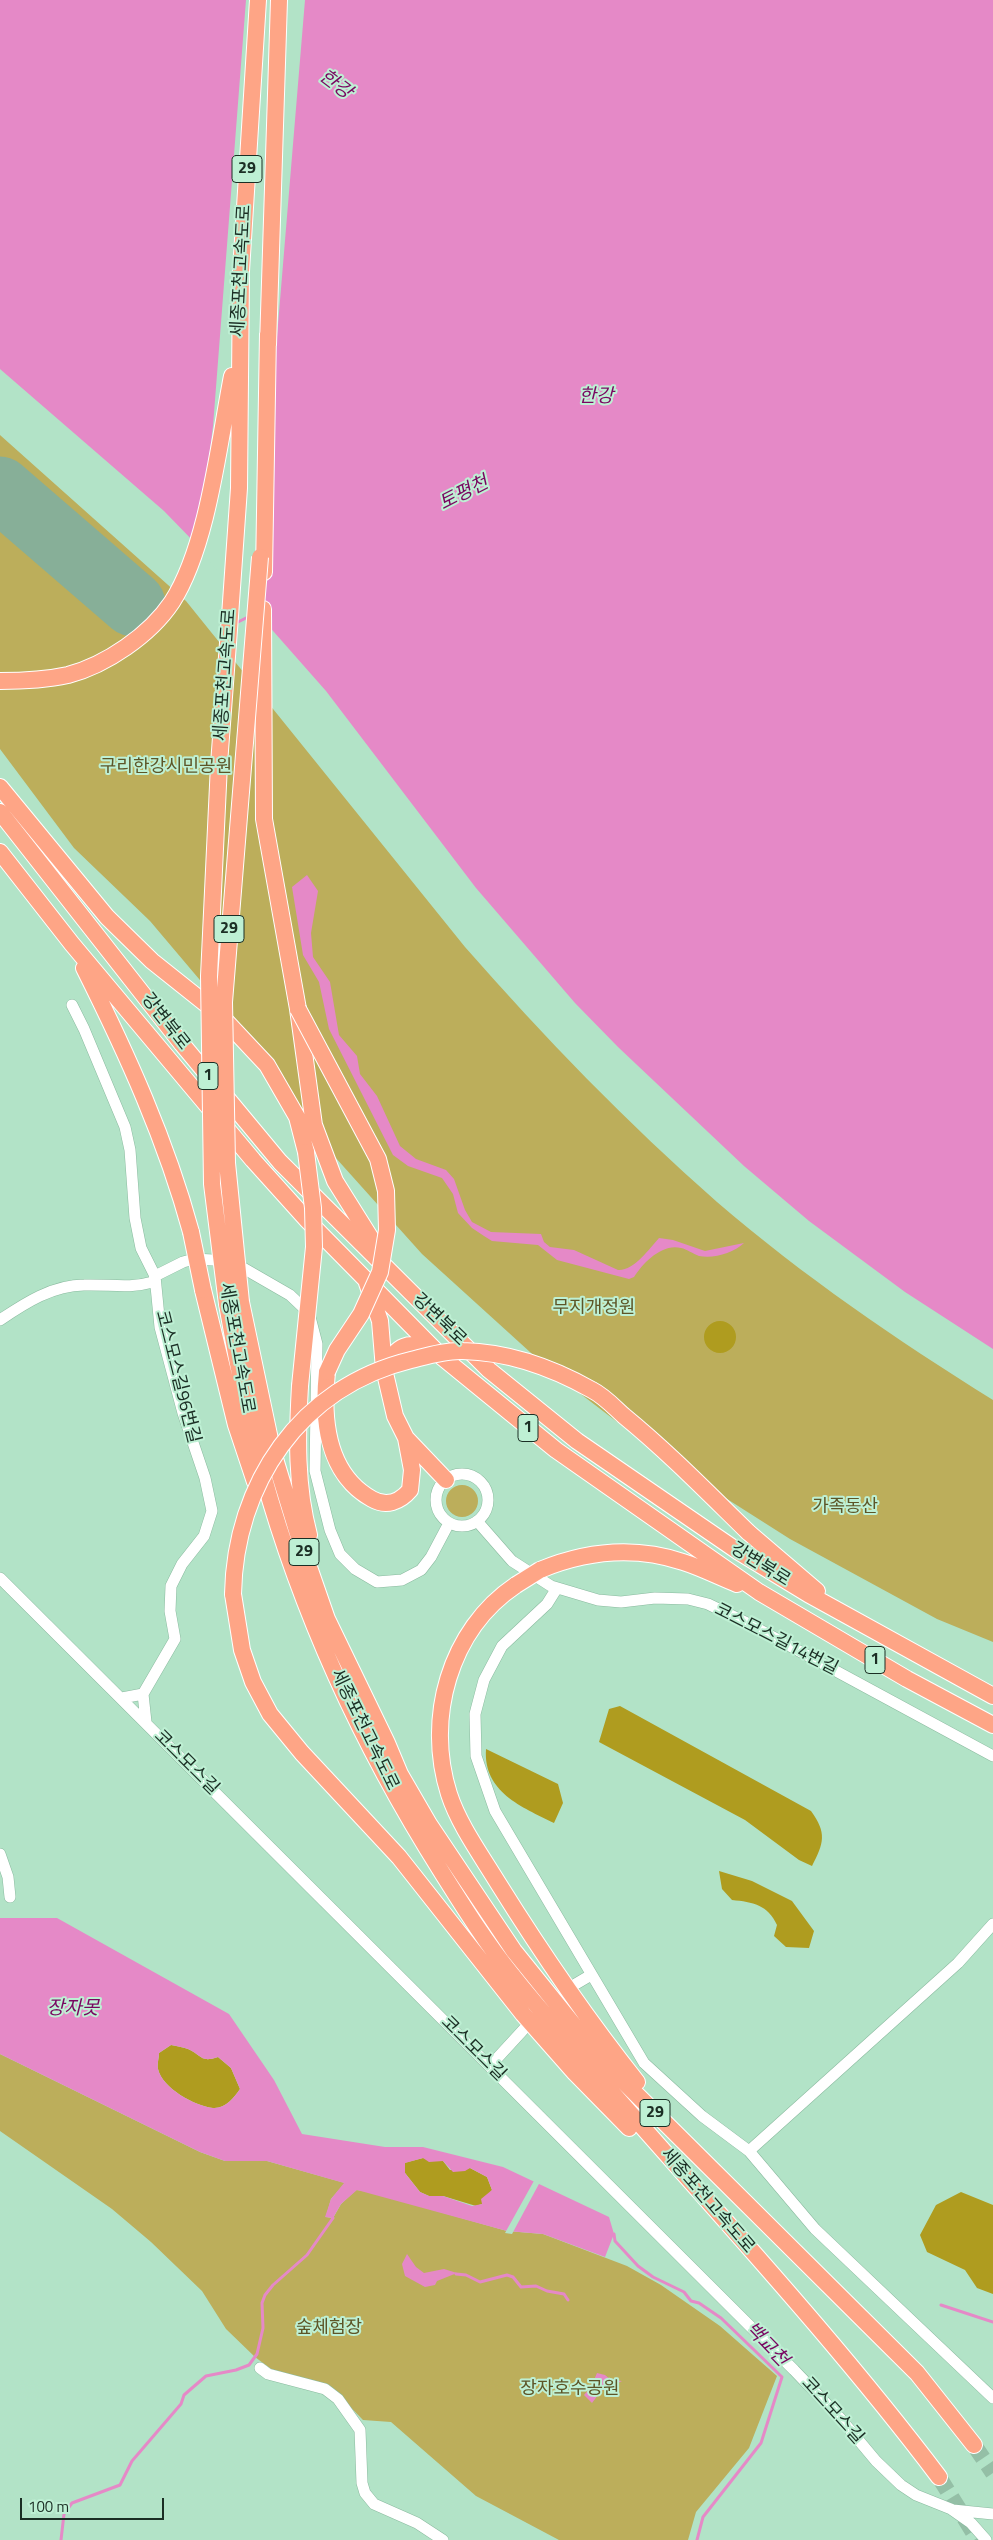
<!DOCTYPE html>
<meta charset="utf-8">
<style>
body{margin:0}
#map{position:relative;width:993px;height:2540px;overflow:hidden;background:#b2e3c7;font-family:"Titillium Web",sans-serif}
canvas{display:block}
.scale{position:absolute;left:20px;top:2498px;width:144px;height:22px;box-sizing:border-box;border:2px solid #1b2e24;border-top:0;padding-left:6px;font-size:15px;line-height:18px;white-space:nowrap;color:#1b2e24;-webkit-text-stroke:4px #bef0d4;paint-order:stroke}
</style>
<div id="map">
<canvas width="993" height="2540"></canvas>
<div class="scale">100 m</div>
</div>
<script>
const ctx = document.querySelector('canvas').getContext('2d');
ctx.lineJoin = 'round';
function fillPath(path, color) { ctx.fillStyle = color; ctx.fill(path, 'evenodd'); }
function strokePath(path, color, width, dash) { ctx.strokeStyle = color; ctx.lineWidth = width; ctx.lineCap = dash ? 'butt' : 'round'; ctx.setLineDash(dash || []); ctx.stroke(path); }
function write(font, color, halo, rows, align = 'center') {
  ctx.font = font + ' "Titillium Web","Noto Sans KR",sans-serif'; ctx.lineWidth = 4; ctx.setLineDash([]); ctx.textBaseline = 'middle'; ctx.strokeStyle = halo; ctx.fillStyle = color; for (const [text, x, y, turn = 0] of rows) {
    ctx.save(); ctx.translate(x, y); ctx.rotate((+turn || 0) * Math.PI / 180); ctx.textAlign = isNaN(turn) ? turn : align; if (halo) ctx.strokeText(text, 0, 0); ctx.fillText(text, 0, 0); ctx.restore();
  }
}
fillPath(new Path2D(`
 M0,435L186,601L465,947C544,1037 627,1123 717,1202C803,1276 897,1340 993,1400V1642L937,1619L790,1539L672,1464L552,1372L422,1254L300,1118L265,1057L150,921L74,848L0,749Z
 M446 1501a16 16 0 1 1 32 0a16 16 0 1 1-32 0Z
 M0,2054L200,2152L225,2161H267L345,2183L331,2199L326,2217L333,2218L341,2204L356,2190L366,2191L507,2231L543,2234L627,2266L661,2285L720,2326L777,2376L749,2448L696,2512L688,2540H559L476,2496L391,2422L363,2420L331,2387L271,2369L255,2357L226,2329L202,2291L151,2242L112,2209L0,2131Z`), '#bcae5b');
fillPath(new Path2D(`
 M704 1337a16 16 0 1 1 32 0a16 16 0 1 1-32 0Z
 M620,1706L811,1811C827,1833 824,1843 812,1866L799,1860L745,1820L599,1742L609,1709Z
 M486,1749L558,1784L563,1803L554,1823C522,1807 483,1792 486,1749Z
 M719,1871L752,1881L792,1901L814,1931L809,1948L786,1947L774,1936L777,1925C768,1905 753,1902 732,1900L722,1889Z
 M171,2045C176,2046 183,2047 188,2049C202,2055 200,2063 218,2057L231,2068L240,2089C234,2098 225,2109 213,2108C195,2106 162,2088 158,2069C157,2064 159,2058 159,2053Z
 M423,2158L443,2161L450,2170L470,2168L487,2177L492,2190L482,2204L476,2206L443,2196H429L420,2192L405,2173L404,2163Z
 M961,2192L993,2205V2294L977,2288L965,2270L927,2252L920,2235L936,2205Z`), '#af9c1f');
fillPath(new Path2D(`
 M0,0H993V1349L905,1292L809,1221L744,1166L618,1047L575,1003L476,888L326,691L199,547L164,511L0,369Z
 M307,875L318,891L311,933L313,957L330,982L339,1035L357,1056L360,1074L377,1096L400,1146L416,1159L446,1170L454,1179L465,1210L472,1222L491,1232L541,1234L544,1242L550,1247L574,1250L618,1270C634,1271 649,1249 659,1238L673,1240L705,1251L744,1243C733,1253 714,1259 699,1256C693,1254 687,1249 681,1248C662,1243 643,1263 634,1277L629,1279L557,1260L538,1245L492,1241L484,1236L472,1228L458,1213L453,1194L442,1178L408,1166L393,1155L329,1029L319,982L303,955L292,887Z
 M0,1918H57L229,2014L274,2080L302,2134L385,2147H423L503,2167L609,2217L614,2234L605,2257L543,2234L507,2231L357,2190L341,2204L333,2218L325,2217L331,2199L344,2183L267,2161H225L200,2152L0,2054ZM171,2045C176,2046 183,2047 188,2049C202,2055 200,2063 218,2057L231,2068L240,2089C234,2098 225,2109 213,2108C195,2106 162,2088 158,2069C157,2064 159,2058 159,2053ZM423,2158L429,2162L443,2161L453,2172L465,2171L470,2168L487,2177L492,2190L481,2199L482,2204L472,2206L443,2196H429L420,2192L405,2173V2163Z
 M407,2254L416,2267L424,2273L444,2269L457,2273L437,2281L435,2285L425,2287L405,2276L402,2264Z
 M597,2373L605,2375L611,2380L622,2381L601,2391L592,2403L584,2395L591,2387Z`), '#e589c7');
fillPath(new Path2D(`
 M246,0H305L258,565V618L198,548L213,426Z
 M535,2179L540,2182L512,2234L505,2233Z`), '#b2e3c7');
strokePath(new Path2D(`
 M238,622L250,616
 M614,2234L615,2241L638,2266L653,2277L684,2292L691,2301L699,2303L721,2318L782,2377L761,2443L703,2517L697,2540
 M456,2274L466,2275L480,2282L507,2275L513,2277L521,2287L536,2286L547,2291L564,2294L568,2300
 M941,2305L993,2322
 M61,2540L64,2514L72,2503L120,2485L132,2461L181,2404L184,2395L206,2376L236,2370L249,2365L257,2354L263,2328L262,2303L265,2295L273,2285L307,2255L333,2218`), '#e589c7', 3);
strokePath(new Path2D(`
 M0,489L133,604`), '#87af98', 65);
strokePath(new Path2D(`
 M974,2445L993,2473
 M939,2477L978,2540`), '#94bfa6', 16, [16, 8]);
const minor = new Path2D(`
 M72,1005L84,1029L125,1127L130,1150L135,1218L141,1248L155,1276L160,1327L183,1413L205,1478L212,1511L204,1536L182,1564L171,1586L170,1611L175,1639L143,1694
 M155,1276L183,1262L194,1259L231,1261L290,1295L309,1313L317,1344L315,1471L330,1530L340,1554L355,1569L377,1582L402,1580L421,1570L431,1557L449,1523
 M0,1320C25,1303 53,1285 84,1285C110,1284 128,1289 153,1282L155,1276
 M436 1500a26 26 0 1 1 52 0a26 26 0 1 1-52 0Z
 M477,1521L512,1561L551,1586L598,1600L621,1602L655,1598L688,1599L708,1604L751,1625L993,1756
 M0,1578L794,2370L840,2418L876,2461L901,2485L916,2495L951,2509L971,2523L986,2540
 M557,1588L547,1604L502,1646L484,1680L475,1714L476,1756L495,1811L644,2063L702,2116L749,2151L815,2229L993,2398
 M122,1698L143,1694L146,1722
 M0,1854L8,1877L10,1897
 M574,1985L591,1975
 M490,2066L524,2029
 M749,2151L958,1963L993,1924
 M260,2368L268,2374L325,2389L338,2399L360,2430L362,2483L365,2493L374,2504L417,2523L443,2540
 M953,2510L993,2514`);
const highway = new Path2D(`
 M268,345L279,0
 M264,572L268,334
 M263,609L264,819L298,1009L314,1125L335,1181L382,1256
 M230,616L239,488L241,271L258,0
 M0,681C23,681 45,680 68,675C106,665 150,635 172,602C208,546 219,442 232,376
 M0,787L107,917L152,961L221,1016L267,1065L297,1117L306,1152
 M0,812L182,1044L280,1162L489,1370L577,1441L739,1552L808,1594L993,1696
 M0,852L72,944L253,1160L307,1220L442,1357L556,1450L759,1592L907,1679L993,1725
 M84,968C127,1054 166,1140 191,1232
 M367,1283L380,1321L384,1369L395,1416L406,1438L446,1480
 M203,1290L236,1425L255,1482
 M241,1302L272,1449L302,1547L327,1619L387,1743L400,1774L429,1824L514,1951L589,2044L626,2084L917,2373L974,2445
 M227,1304C237,1361 248,1419 263,1475C302,1615 364,1749 441,1871C463,1906 486,1943 512,1975C536,2006 564,2036 589,2066C707,2202 831,2334 939,2477
 M384,1369C396,1346 409,1338 433,1352
 M327,1372C322,1419 327,1474 372,1499C386,1507 400,1502 410,1490L412,1470L406,1438
 M300,1386C297,1437 296,1486 309,1535
 M748,1532L817,1591
 M540,1570C586,1551 635,1546 683,1562C702,1568 719,1577 737,1584
 M516,1585C449,1630 425,1719 449,1794C459,1825 481,1855 498,1883C541,1952 586,2018 637,2082
 M233,1594L242,1650L253,1682L270,1714L302,1753L399,1857L523,2014L575,2073L629,2128`);
strokePath(minor, '#8aba9f', 12);
strokePath(highway, '#fff', 18);
strokePath(minor, '#fff', 11);
strokePath(highway, '#fea586', 16);
const highwayBridge = new Path2D(`
 M298,1009L378,1159L386,1191L387,1230L380,1272L361,1314L337,1350L327,1372
 M191,1232L203,1290
 M241,1302L227,1163L224,1002L260,557
 M227,1304L212,1184L209,976L219,764L230,616
 M300,1386L314,1247L313,1208L306,1152
 M516,1585L540,1570
 M233,1594C235,1484 300,1387 411,1360C427,1356 446,1350 463,1351C508,1352 553,1368 592,1390C604,1396 614,1407 624,1416C668,1452 708,1493 748,1532`);
strokePath(highwayBridge, '#fff', 18, []);
strokePath(highwayBridge, '#fea586', 16);
for (const [x, y, w] of [
 [247,169,30],
 [229,929,30],
 [208,1076,20],
 [528,1428,20],
 [304,1552,30],
 [875,1660,20],
 [655,2113,30]
]) { const box = new Path2D(); box.roundRect(x - w / 2, y - 13.5, w, 27, 4); ctx.fillStyle = '#bef0d4'; ctx.fill(box); strokePath(box, '#1b2e24', 1); }
write('bold 16px', '#1b2e24', null, [
 ["29",247,169],
 ["29",229,929],
 ["1",208,1076],
 ["1",528,1428],
 ["29",304,1552],
 ["1",875,1660],
 ["29",655,2113]
]);
write('18px', '#1b2e24', '#bef0d4', [
 ["세종포천고속도로",242,271,-87],
 ["세종포천고속도로",226,675,-86],
 ["강변북로",165,1022,52],
 ["강변북로",439,1320,44],
 ["세종포천고속도로",236,1348,80],
 ["코스모스길96번길",177,1377,76],
 ["강변북로",760,1565,32],
 ["코스모스길14번길",776,1640,27],
 ["세종포천고속도로",364,1730,64],
 ["코스모스길",186,1763,45],
 ["코스모스길",473,2049,45],
 ["세종포천고속도로",707,2201,49],
 ["코스모스길",832,2411,48]
]);
write('18px', '#5d5527', '#bef0d4', [
 ["구리한강시민공원",166,768],
 ["무지개정원",594,1309],
 ["가족동산",845,1508],
 ["숲체험장",329,2329],
 ["장자호수공원",570,2390]
]);
write('italic 19px', '#790660', '#bef0d4', [
 ["한강",335,85,37],
 ["한강",596,397],
 ["토평천",464,494,-27],
 ["장자못",73,2009],
 ["백교천",766,2345,46]
]);
</script>
